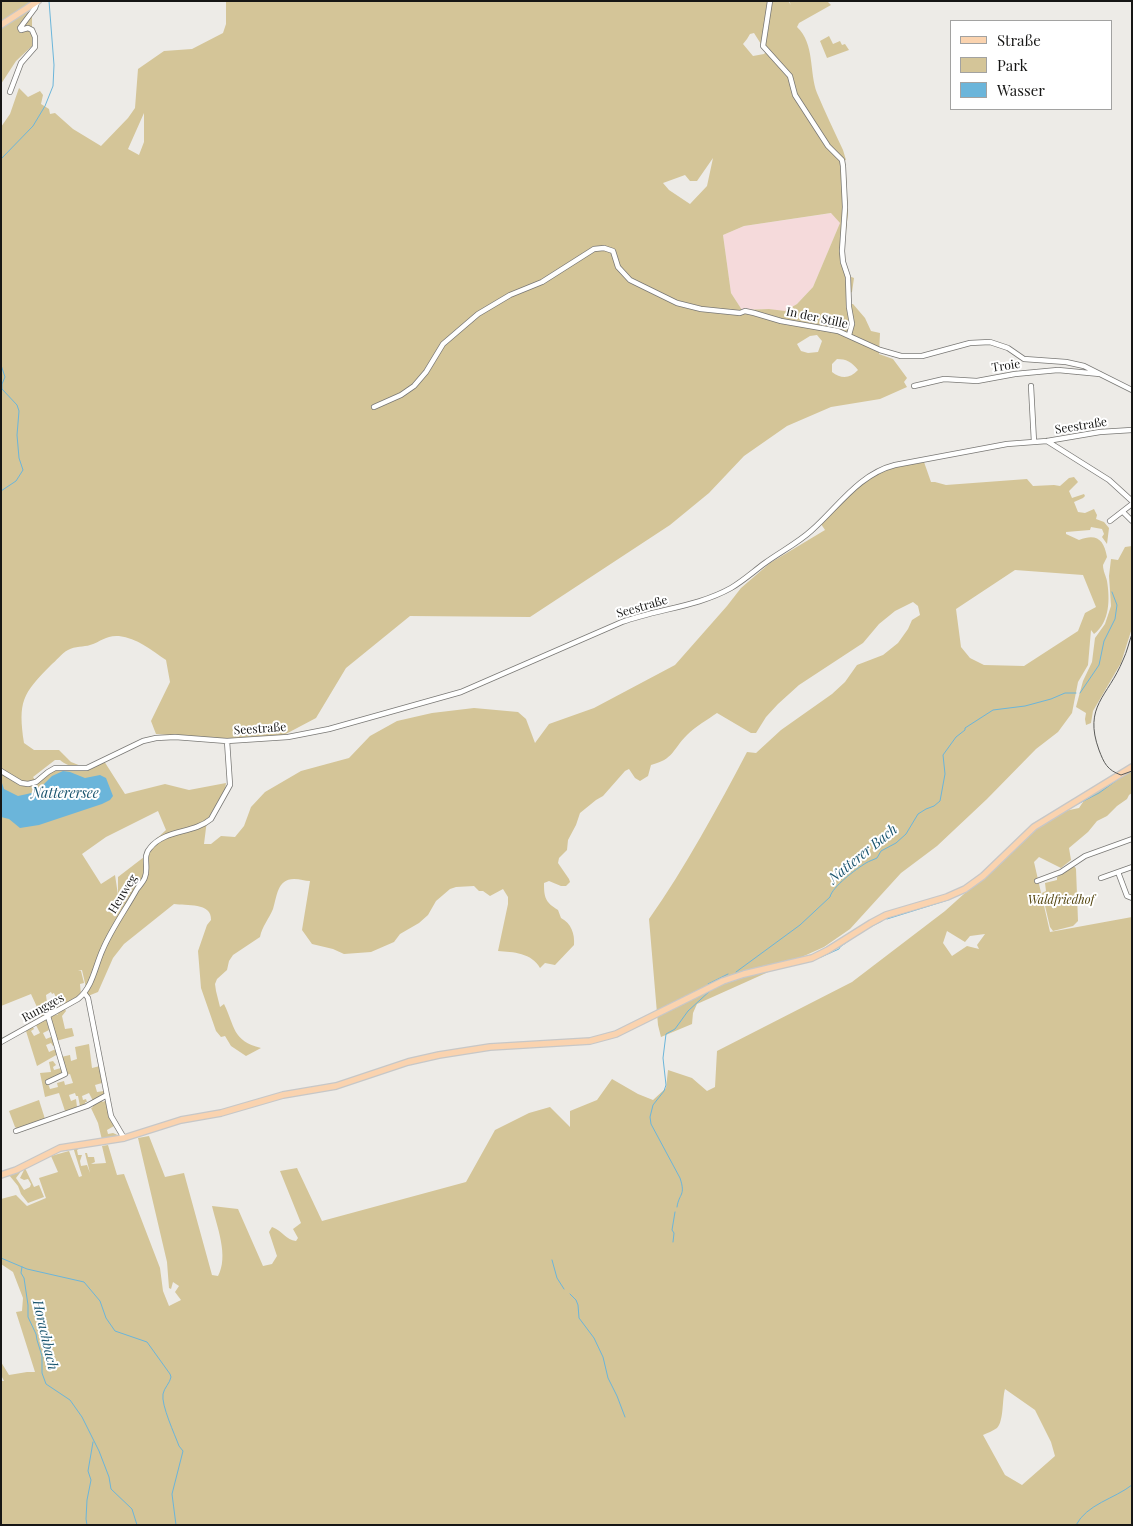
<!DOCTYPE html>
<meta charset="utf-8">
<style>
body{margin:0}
#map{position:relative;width:1133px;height:1526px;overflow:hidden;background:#edebe7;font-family:"Playfair Display",serif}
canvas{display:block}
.frame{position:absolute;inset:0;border:2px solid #161615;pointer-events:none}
.legend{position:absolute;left:950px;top:20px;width:162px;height:90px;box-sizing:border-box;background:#fff;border:1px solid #a2a2a1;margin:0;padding:6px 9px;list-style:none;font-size:15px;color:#161615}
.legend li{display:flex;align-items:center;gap:10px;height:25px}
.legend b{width:25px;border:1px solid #a2a2a1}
</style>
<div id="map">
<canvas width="1133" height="1526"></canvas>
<div class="frame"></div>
<ul class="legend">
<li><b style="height:6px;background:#fad3af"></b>Straße</li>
<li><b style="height:14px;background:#d4c598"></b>Park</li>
<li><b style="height:14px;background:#6bb5da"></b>Wasser</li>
</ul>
</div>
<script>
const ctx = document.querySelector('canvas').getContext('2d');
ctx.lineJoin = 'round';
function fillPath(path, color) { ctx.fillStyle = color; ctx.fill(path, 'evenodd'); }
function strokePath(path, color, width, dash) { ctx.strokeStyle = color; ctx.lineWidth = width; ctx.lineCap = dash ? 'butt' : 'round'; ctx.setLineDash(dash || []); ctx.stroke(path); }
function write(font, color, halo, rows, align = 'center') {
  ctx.font = font + ' "Playfair Display",serif'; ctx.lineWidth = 4; ctx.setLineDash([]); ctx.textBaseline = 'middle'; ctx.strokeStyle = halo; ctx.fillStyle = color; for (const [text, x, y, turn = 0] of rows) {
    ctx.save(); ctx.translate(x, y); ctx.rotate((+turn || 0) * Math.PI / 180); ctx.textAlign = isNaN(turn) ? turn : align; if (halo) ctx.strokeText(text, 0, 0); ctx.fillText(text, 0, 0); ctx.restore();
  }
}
fillPath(new Path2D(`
 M832,213L840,223L813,287L797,304L785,312L769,309L742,310L731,293L723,235L744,226Z`), '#f5dadb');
fillPath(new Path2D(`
 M1,1H34L32,7V46L16,61L1,84Z
 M226,1H788L791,5L789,1H827L831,5L799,23L797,27C815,44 809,72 817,93C825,112 834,131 843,150L846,160L841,162L842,174L846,176L848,214L842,263L849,276L854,278L852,292L848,294V304H853L865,318L871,331L880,333L879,354L893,359L907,378L904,382L907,387L880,399L831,407L787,426L744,456L709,493L670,525L530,617L410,616L346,668L316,718L282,736L228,739L156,734L151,721L170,682L166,660C151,650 137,638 119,636C106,635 102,641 90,645C84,647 75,646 68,650C62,653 56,661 51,665C22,694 18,702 24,743L34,750H59L71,762L81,766C73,768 66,765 60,760H55L33,777L35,780L33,783L50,772L63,768L81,771L104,761L125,794L165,784L189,790L226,783L225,790L207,820L204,844H211L221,836L235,837L244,826L251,807L265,792L301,771L349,758L370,736L397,721L432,713L474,708L518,712L526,719L535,743L549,724L594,708L675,665L727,606L741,588L770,563L825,530L821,524C839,506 861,479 885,470C897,466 911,464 924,462L931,482H935L946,485L1027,479L1033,486L1054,485L1060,486L1069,478L1074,477L1078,482L1069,491L1072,498L1084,494L1085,496L1083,498L1074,502L1078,512L1085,513L1094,509L1097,515L1096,519L1104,522L1109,528L1107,544L1102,537L1104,534L1102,529L1091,527L1090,530L1066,532V534L1079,540C1097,533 1104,540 1107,557L1103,565C1103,571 1106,576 1107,581C1110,599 1110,622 1094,634L1091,630L1088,665L1078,682L1072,713L1058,732L1036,749L987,799L937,846L901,873L850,929L824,947L697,1004L693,1013L692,1024L661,1037L658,1025L649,919C685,868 718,807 747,752L756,753L781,730L832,694L845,682L857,665L883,655L898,643L908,629L912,620L920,615L918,606L913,602L895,611L879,624L863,643L799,685L778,704L766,717L756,733H751L717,713C707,720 696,726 687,735C672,750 674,759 651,765L648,776L640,781L635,778L629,769L625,771L603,796L596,800L580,813L576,825L568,840L567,850L559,858L558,863L569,879L570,882L566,886H561L549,881L544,883C544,897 545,902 558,910L561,918C571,923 575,934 574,945L555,965L545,963L540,968C532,953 513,952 498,951L508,904V897L503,889L490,896L483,891H479L474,886L456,887L450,889L436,901L428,915L419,923L400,934L394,942L371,952L344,954L333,949L312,944L302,930L310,881C305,881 300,879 294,879C277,879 277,897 273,909C269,919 262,926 260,937L233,955L229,961L227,970L217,979L215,984L216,991L220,1007L224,1004C235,1026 232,1041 261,1048L246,1056L231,1046L225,1036L221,1037L216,1031L201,988L198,951L207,925L211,920C212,902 186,906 174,904L124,944L113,958L98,992L88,996L82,970L78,971H81L84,983L80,984L81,995L64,1004L63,1002L60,1003L61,1006L60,1007L54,993L52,994L51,992L46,995L47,1003L54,1000L58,1008L42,1018L31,994L1,1006V127L10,114L19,88L28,97L40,91L43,95L41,104L49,109L50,114L55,113L73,129L101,146L128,118L135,108L138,69L164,51L192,49L223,33L226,24ZM754,33L766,52L764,54L753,56L743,44L747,39L750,34ZM144,113V142L139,155L128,149ZM713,158L707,186L690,204L669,190L663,183L685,175L690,181H697ZM831,213L840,223L813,287L797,304L785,311L769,309L742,310L731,293L723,235L744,226ZM817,335L822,341L818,352L808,353L801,351L797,344L810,336ZM837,359C846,359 852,362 858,370C850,379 841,379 832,372V364ZM1015,570L1083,575L1096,607L1085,613L1078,631L1024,666L984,665L970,658L961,647L956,609ZM158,811L166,830L151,844L144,857L118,877V895L115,875L101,884L82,854L106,837Z
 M829,36L833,44L840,41L842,45L845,44L849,50L827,58L820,41Z
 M1132,546V628L1121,663L1093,711L1091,723L1086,725L1085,719L1086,713L1076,707L1083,681L1092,662L1095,638L1105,624L1111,606L1109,576L1111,559L1118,560L1125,547Z
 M1132,770V793L1129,795L1127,799L1117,806L1107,816L1097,821L1088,832L1069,848L1071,860L1061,868L1039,857L1034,862L1050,932L1132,917V1525H1V1381H4L1,1375V1362L9,1375L27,1372H35L16,1312L22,1311L23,1298L13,1272L1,1264V1199L16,1195L27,1206L46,1198L39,1178L58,1172L51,1156L69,1151L79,1177L82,1176L73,1147H82L77,1150L78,1155H82L80,1161L81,1166L87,1165L90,1173L85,1153H87L88,1157H94L95,1162L91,1164L106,1163L102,1146L108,1145L117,1175L124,1174L160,1268L163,1291L169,1306L181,1300L175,1292L179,1286L173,1282L171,1289L169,1288L167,1262L138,1138L149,1136L165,1177L184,1173L212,1275L218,1276C229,1256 217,1227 212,1206L238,1209L263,1266L272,1264L277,1256L269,1232L272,1227C283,1231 286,1240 296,1241L298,1238L293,1229L301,1223L280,1171L297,1168L322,1221L466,1182L495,1130L529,1113L550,1107L570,1127V1111L597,1100L612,1079L638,1094L653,1100L666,1088L668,1070L692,1078L707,1091L715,1087L717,1051L852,982L945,911L1035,830L1060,812L1079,808L1085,799ZM947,931L965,942L970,936L985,934L977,945L979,949L967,946L952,956L943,943ZM1005,1389L1035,1410L1051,1442L1055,1456L1022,1485L1005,1475L983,1435C987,1433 993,1431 997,1428C1004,1421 1002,1399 1005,1389Z
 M1072,867H1075L1076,869L1078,921L1073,926L1053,931L1050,927L1042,893L1046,891L1045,883L1057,880V877Z
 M65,1009L66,1011L62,1016L65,1029L72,1028L74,1036L56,1041L49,1017L55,1014L58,1015L57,1013Z
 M47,1019L49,1030L43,1033L46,1039L51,1037L52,1039L53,1038L55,1045L53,1046L51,1043L46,1045L49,1052L56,1049L58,1054L37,1066L26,1031L33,1027L34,1029L31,1031L34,1036L40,1033L36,1025Z
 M89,1044L92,1068L100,1066L102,1083L95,1085L97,1092L104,1091L105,1095L93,1101L89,1093L82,1096L83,1100L86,1099L87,1102H85L86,1105L80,1106L78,1096H76L75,1093L69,1095L71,1101L76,1099L77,1107L65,1111L59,1093L45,1097L40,1073L51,1072L49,1062L53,1061L56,1065L53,1067L54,1070L61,1068L63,1074L47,1081L50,1089L58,1087L57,1083L64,1081L65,1085L73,1083L70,1074L66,1075L61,1057L70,1055L71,1061L77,1059L75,1047Z
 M39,1100L45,1119L18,1129L15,1127L9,1111Z
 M101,1100L103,1102L106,1100L110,1118L114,1126L107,1130L108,1134L113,1133L120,1136L102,1140L98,1123L91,1108L93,1107L92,1104Z
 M25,1168L34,1187L39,1185L44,1197L28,1203L21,1194L18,1186L9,1175L22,1170L16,1178L24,1190L30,1187L31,1184L28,1179L24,1180L20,1178Z`), '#d4c598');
fillPath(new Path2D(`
 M63,771L70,772L85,778L100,775L106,778L113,796L110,800L102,804L39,825L20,828L9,819L1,817V780L4,789L18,796L36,792L52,776Z`), '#6bb5da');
strokePath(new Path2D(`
 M1,159L33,126L45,106L53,86L54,65L49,1
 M1,365L5,377L2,384V389L17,405L19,411L17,435L19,458L23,470L16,481L1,491
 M1080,693L1099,665L1104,641L1115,619L1117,605L1112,592
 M1070,808L1099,793L1124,775
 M973,887L980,881
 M887,919L948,900
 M868,928L882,921
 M821,957L839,949L840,947L854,937
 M736,972L800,925L830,897C832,887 856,869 866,863C869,861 873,860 877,858L881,851L896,843L906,834L918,814L926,809L934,806L940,801L945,774L943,755L956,737L965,730V728L993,710L1025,706L1051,699L1065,693H1076
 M708,984L728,974
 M677,1207C679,1193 686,1196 680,1178L651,1124L650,1117L653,1105L664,1091L666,1085L663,1058L666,1034L675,1029L688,1011L712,989
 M673,1242L674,1233L672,1230L675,1212
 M1,1258L27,1269L84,1282L100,1301L106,1318L115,1331L147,1342L170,1374L171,1377C170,1383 164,1388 163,1394C161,1405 175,1435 179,1446L183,1451L172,1494L176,1525
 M552,1260L557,1278L564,1289
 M22,1267L21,1273L24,1278L28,1305V1317L36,1334L37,1340L42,1356V1373L46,1384L70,1400L82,1417L99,1451L109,1477L111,1489L132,1509L137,1525
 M570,1294L576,1300L578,1305L579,1318L594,1338L603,1357L608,1378L617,1396L625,1417
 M87,1525L86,1519L87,1500L91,1480L88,1471L93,1442
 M1076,1525C1087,1504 1114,1499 1132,1485`), '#6bb5da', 1);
const minor = new Path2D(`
 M770,1L763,46L790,76L795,95L828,146L842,160L843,166L845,207L842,251L843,262L848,277L849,307L852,324L849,335
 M10,92L21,63L35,47V37L32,30L28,28L21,30L20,28L35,8L37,2
 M914,386L944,379L977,381L1015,374L1058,370L1100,374
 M1031,386L1034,442
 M374,407L401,395L414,386L426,372L443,344L478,314L510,295L542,282L594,249L604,248L613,251L618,267L630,280L677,303L701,309L740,313L745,311L754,313L781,321L838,331L880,350L901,356H922L970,343L990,342L1008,348L1024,359L1066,362L1084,366L1132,390
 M1047,441L1109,480L1132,501
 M1123,512L1132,521
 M1110,521L1132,504
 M1,771L21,783L28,784L36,782L48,772L55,768H87L143,741L156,738L175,737L227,741L288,737L329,729L461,692L622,622C657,609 697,607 731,588C743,581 754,571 765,563C780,552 798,543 812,530C838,507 859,474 895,465L1007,444L1047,441L1100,432L1132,430
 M1118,872L1127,896L1132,898
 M1101,878L1132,867
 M1037,881L1061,872L1085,856L1132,839
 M85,994L88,998L111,1116L124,1138
 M1,1042L78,999C93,987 95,966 103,949C112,928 126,909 137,889C140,885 144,881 145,877C149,867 142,856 150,848C165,829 193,834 211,819L230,785L227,741
 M48,1082L65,1074L48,1016
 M16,1131L87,1106L107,1095`);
const major = new Path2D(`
 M1,25L38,1
 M1,1175L16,1170L60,1148L124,1138L181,1120L221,1113L283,1095L336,1086L408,1062L439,1055L490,1047L590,1041L616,1034L723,981L744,974L812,958L828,950L871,923L886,915L947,897L965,889L983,876L1034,827L1132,767`);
strokePath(minor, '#797875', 6);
strokePath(major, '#c7c7c7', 8);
strokePath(minor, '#fff', 4.5);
strokePath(major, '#fad3af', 5.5);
strokePath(new Path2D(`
 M1132,634C1129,642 1127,652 1123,660C1108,697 1083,706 1099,750C1104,763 1107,770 1121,775L1132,771`), '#5a5a58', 1);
write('12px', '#161615', '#fff', [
 ["In der Stille",817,318,12],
 ["Troie",1006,366,-8],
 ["Seestraße",1081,426,-9],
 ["Seestraße",642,607,-16],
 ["Seestraße",260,729,-4],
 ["Heuweg",123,894,-58],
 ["Rungges",43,1008,-29]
]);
write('italic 12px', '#53440d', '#fff', [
 ["Waldfriedhof",1061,900]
]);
write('italic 14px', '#19546e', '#fff', [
 ["Natterersee",65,794],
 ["Natterer Bach",863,854,-39],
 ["Horachbach",45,1335,77]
]);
</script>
